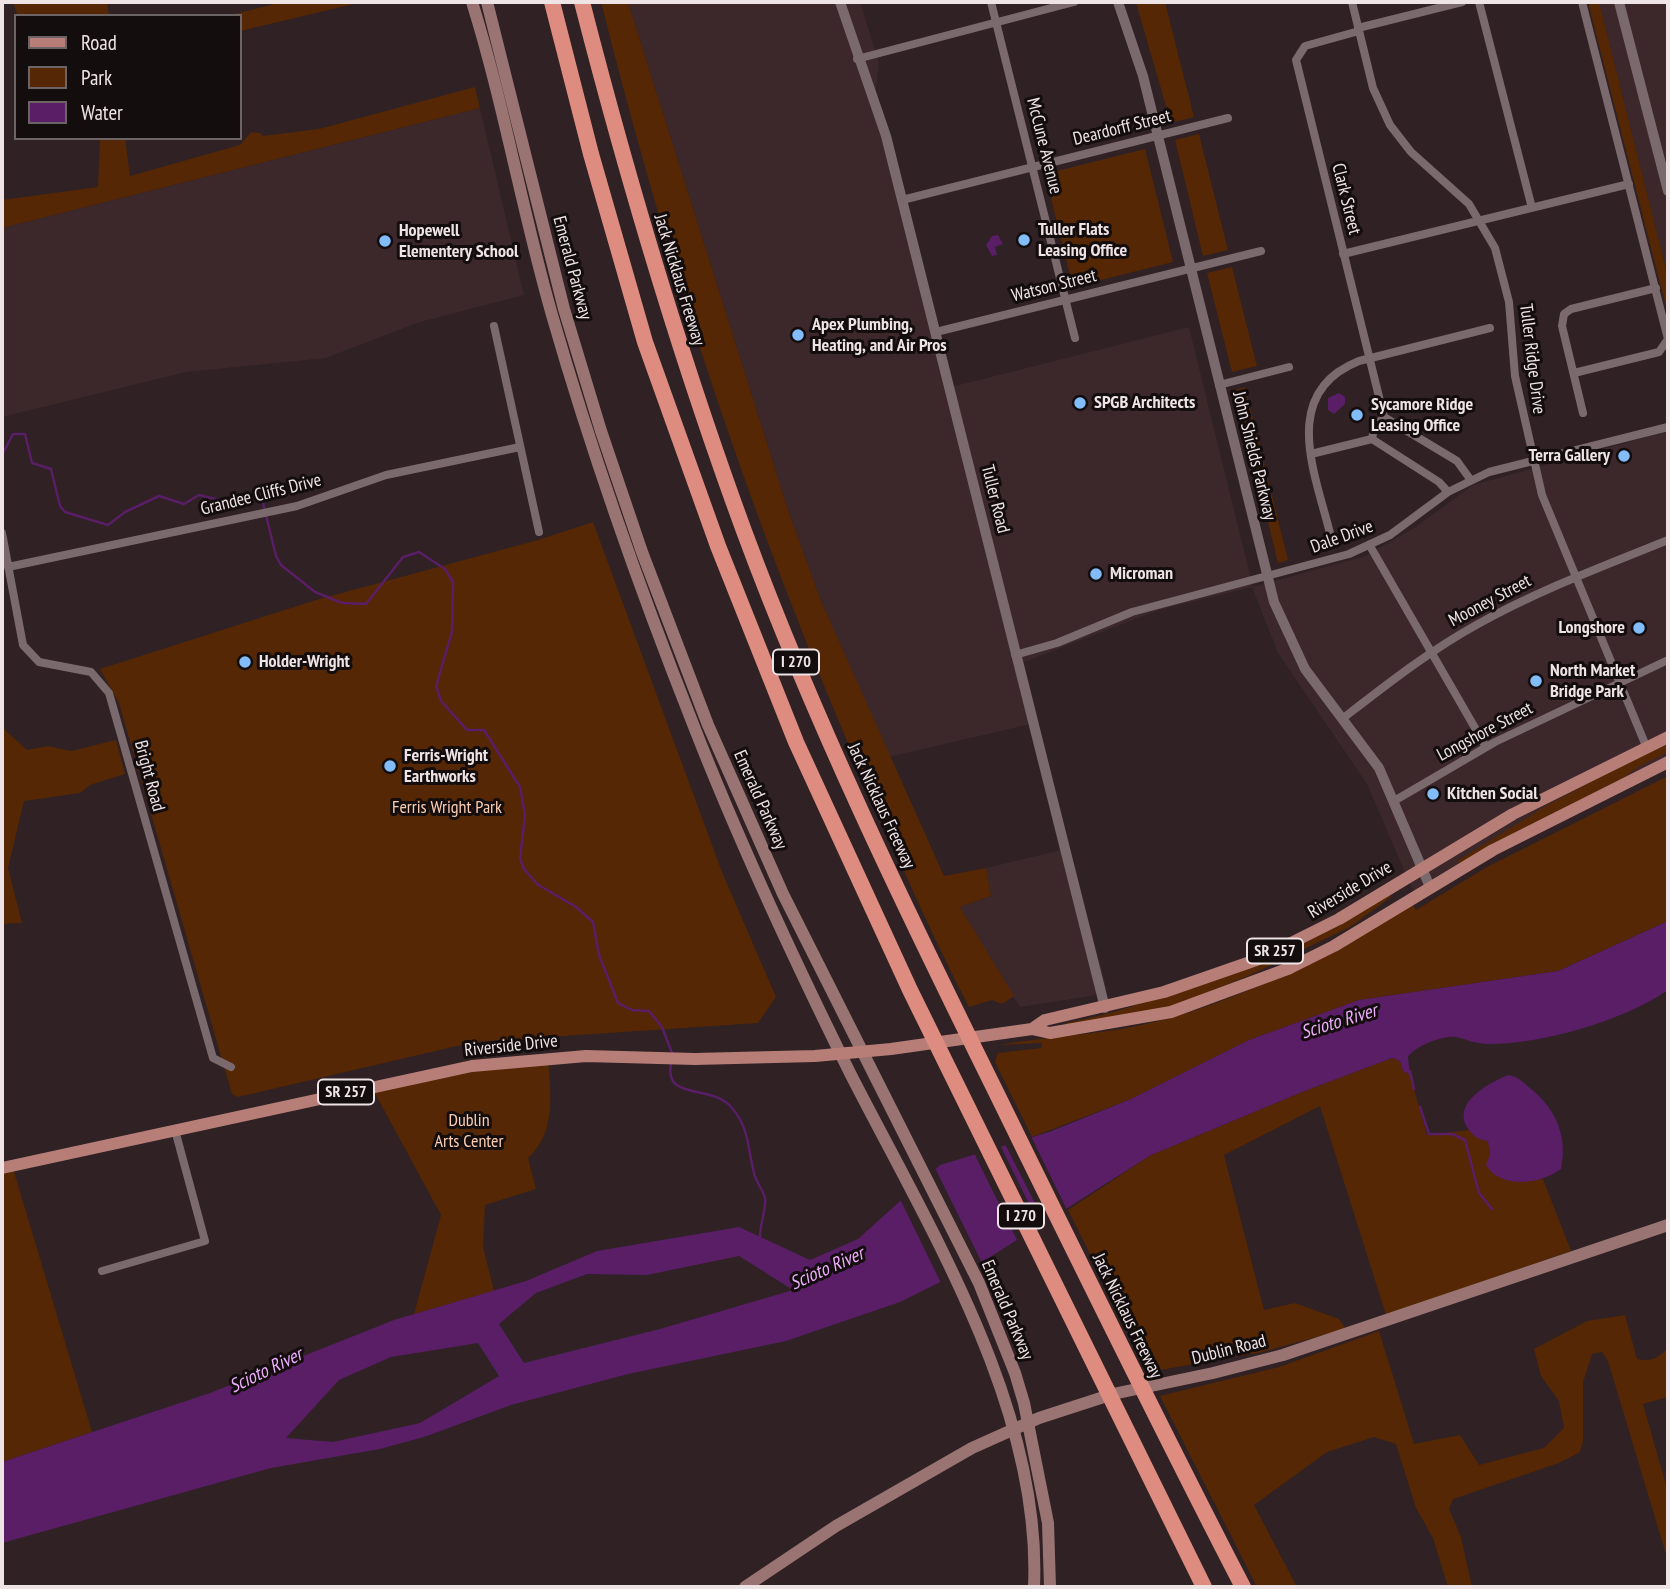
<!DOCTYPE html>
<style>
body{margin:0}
#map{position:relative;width:1670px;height:1589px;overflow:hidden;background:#2f2124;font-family:"PT Sans Narrow",sans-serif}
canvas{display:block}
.frame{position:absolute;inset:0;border:4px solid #eee3e5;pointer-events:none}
.legend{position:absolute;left:14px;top:14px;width:228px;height:126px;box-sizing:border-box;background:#130d0e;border:2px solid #6b6364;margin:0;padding:9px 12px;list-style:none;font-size:21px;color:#eee3e5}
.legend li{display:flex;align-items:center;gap:14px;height:35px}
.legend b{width:35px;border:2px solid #6b6364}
</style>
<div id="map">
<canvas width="1670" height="1589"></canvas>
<div class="frame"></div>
<ul class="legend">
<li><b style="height:9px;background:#b77e78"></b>Road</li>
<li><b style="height:19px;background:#552704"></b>Park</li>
<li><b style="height:19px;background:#591e66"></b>Water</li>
</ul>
</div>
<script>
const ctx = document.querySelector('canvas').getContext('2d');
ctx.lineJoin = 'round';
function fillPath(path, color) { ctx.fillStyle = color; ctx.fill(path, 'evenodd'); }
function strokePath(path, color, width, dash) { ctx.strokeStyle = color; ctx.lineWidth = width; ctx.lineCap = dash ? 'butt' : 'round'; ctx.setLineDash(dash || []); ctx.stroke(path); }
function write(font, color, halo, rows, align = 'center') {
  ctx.font = font + ' "PT Sans Narrow",sans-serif'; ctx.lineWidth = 6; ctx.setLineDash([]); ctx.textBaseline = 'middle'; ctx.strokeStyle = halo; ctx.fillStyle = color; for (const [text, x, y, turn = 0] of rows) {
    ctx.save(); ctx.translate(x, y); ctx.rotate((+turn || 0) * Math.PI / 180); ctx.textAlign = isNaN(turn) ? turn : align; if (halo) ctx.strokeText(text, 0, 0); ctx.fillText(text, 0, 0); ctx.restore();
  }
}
fillPath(new Path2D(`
 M628,2H860L879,63L876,90L951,387L1189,327L1253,587L1365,556L1414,528L1473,485L1668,431V767L1496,855L1417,900L1367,784L1278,653L1252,587L1159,610L1024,662L1039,722L889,757L821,601L789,513Z
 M1599,2H1668V277Z
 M480,108L524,295L420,322L326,358L186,372L2,417V228Z
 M1070,848L1107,990L1091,996L1020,1007L960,907L991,896L986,868Z`), '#3c272b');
fillPath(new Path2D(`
 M13,2H107L109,16H18Z
 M282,2H362L240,31V16H227Z
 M601,2H628L789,513L821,601L944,876L986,868L991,896L960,907L1014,996L1002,1004L992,1000L969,1007C931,934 898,858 865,782C754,529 668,270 601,2Z
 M1165,2L1194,117L1171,123L1136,3Z
 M1588,2H1599L1668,277V314Z
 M475,87L480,108L2,228V200L98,187L100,138H125L130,176L240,145L251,132L260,133L263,136L319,129Z
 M1199,134L1228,250L1203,256L1175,140Z
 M1145,149L1173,262L1073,287L1045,174Z
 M1232,267L1257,366L1232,372L1207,273Z
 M1245,387L1288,560L1278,563L1236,390Z
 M593,522L722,872L776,997L758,1023L474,1042L238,1097L232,1094L119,703L100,669L316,600L538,540Z
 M2,721L5,730L27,750L48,746L71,751L116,740L125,774L90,785L80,793L24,801L8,868L22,923L2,924Z
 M1668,740V752L1638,767L1623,778L1460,864L1457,861L1546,806Z
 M1668,776V921L1558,971L1359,1000L1249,1040L1131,1099L1032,1137L995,1062L998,1053L1041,1048L1042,1043L999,1045C1048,1036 1098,1035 1146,1024C1243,1002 1327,953 1412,904L1416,910L1487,867Z
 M1389,893L1391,897L1350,927L1248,976L1173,1006L1067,1026L1066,1023C1181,1001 1284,944 1389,893Z
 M1392,1058L1400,1061L1403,1071L1410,1075L1427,1135L1469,1130L1479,1139L1488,1141L1490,1154L1487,1163L1491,1172L1521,1182L1543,1179L1571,1251L1386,1315L1320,1106L1224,1155L1264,1310L1295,1303L1339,1319L1346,1329L1262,1352L1149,1372L1068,1210L1151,1155L1302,1092Z
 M548,1059C551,1094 556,1133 528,1158L536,1189L485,1205L483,1247L494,1291L414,1314L441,1215L371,1086Z
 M12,1165L92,1432L2,1462V1168Z
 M1625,1315L1637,1359C1651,1362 1660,1358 1668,1347V1397L1643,1404L1668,1492V1561L1608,1361L1602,1352L1592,1354L1583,1382V1441L1580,1452L1559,1463L1453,1499L1449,1509L1461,1537L1472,1587H1448L1433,1538L1416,1508L1396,1444L1374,1437L1327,1452L1254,1505L1297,1587H1257L1160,1396L1279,1367L1379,1331L1414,1444L1460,1435L1479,1465L1544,1448L1564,1428L1559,1401L1541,1376L1534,1349L1587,1321Z`), '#552704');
fillPath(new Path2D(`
 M998,235L1003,244L995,247L997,255L992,256L986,245L992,236Z
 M1339,393L1345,397V404L1334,414L1328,410V398Z
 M1668,921V990C1623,1021 1543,1044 1488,1044C1477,1044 1467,1040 1457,1037C1443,1035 1415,1046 1408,1057L1410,1075L1403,1071L1400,1061L1392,1058L1302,1092L1151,1155L987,1259L900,1302L786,1341L628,1374L511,1405L427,1436L380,1449L271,1468L2,1543V1462L210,1393L394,1320L526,1281L597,1251L739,1227L810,1260L858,1239L940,1165L1049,1132L1131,1099L1249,1040L1359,1000L1558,971ZM739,1256L793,1290L660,1329L524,1363L499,1324L536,1293L587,1274L647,1275ZM478,1343L499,1376L420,1423L333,1442L286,1438L339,1380L391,1357Z
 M1508,1075C1518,1076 1524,1083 1531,1089C1556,1109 1568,1137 1561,1169C1541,1184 1501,1190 1486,1165L1490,1154L1488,1141C1481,1141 1474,1137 1469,1130C1450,1104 1487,1084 1508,1075Z`), '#591e66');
fillPath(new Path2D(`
 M1030,1134L1069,1214L1047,1227L1004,1142Z
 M999,1143L1042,1230L1019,1244L973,1151Z
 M934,1166L983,1265L942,1285L899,1197Z`), '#2f2124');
strokePath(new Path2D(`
 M2,455L13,434H25L32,463L51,469L60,506L65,512L108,525L125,512L159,496L184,504L199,495L219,500L234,499
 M246,499H262L276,556L281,565L315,592L342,603L366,604L403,557L419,552L445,569L453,582L452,632L436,686L441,701L467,730H484L520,787L525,815L520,859L524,869L537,884L576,907L593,922L599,955L618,1003L632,1010L649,1011L662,1027L672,1053
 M671,1064C664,1102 712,1083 732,1108C749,1127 748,1150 754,1173C756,1182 763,1190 765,1198C767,1208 759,1225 760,1240
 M1410,1071L1414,1089
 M1420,1107L1429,1134H1452L1465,1140L1479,1193L1492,1209`), '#591e66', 2.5);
strokePath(new Path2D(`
 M991,2L1075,338
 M1352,2L1373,88L1390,125L1411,152L1469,204L1495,248L1509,302L1515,376L1542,495L1646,746
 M1479,2L1532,208
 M1358,28L1462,2
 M1359,31L1305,46L1296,60L1384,417
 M857,59L1074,2
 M902,200L1228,118
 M1343,254L1629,184
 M494,326L539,532
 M936,332L1261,251
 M1574,373L1659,352L1668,339L1582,2
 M1219,385L1289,367
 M1583,413L1562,326L1564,314L1571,309L1656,288
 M1384,417L1457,461L1470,479
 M1372,439L1439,482L1448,492
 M1372,439L1374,428L1384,417
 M1311,454L1372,439
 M2,533L23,645L39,662L91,672L109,693L213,1058L231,1067
 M1331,537C1316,475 1278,393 1359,361L1490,328
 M1370,546L1486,747
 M8,567L297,506L386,475L520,447
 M1015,655L1057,643L1132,612L1349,554L1390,535L1448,492L1489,472L1668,427
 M1342,719C1386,685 1429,651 1478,624C1539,590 1604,566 1668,540
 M1394,801L1495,742L1668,660
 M102,1271L205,1241L175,1130`), '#7b6a6d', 8);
strokePath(new Path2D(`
 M840,2L886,136L1105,1008
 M1118,2L1143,76L1274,602L1305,669L1379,768L1430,887
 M1619,2L1668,191`), '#7b6a6d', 10);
strokePath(new Path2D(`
 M472,2C504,104 522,211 552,315C592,454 640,590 693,724C739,842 794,960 850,1073C929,1228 1042,1408 1034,1587
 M487,2L564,309L601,431L642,552L708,725L783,894L979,1283L1015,1373L1024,1403L1048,1523L1050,1587
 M745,1587L836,1526L972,1448L1039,1418L1113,1394L1213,1373L1283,1355L1668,1225`), '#997473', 12);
strokePath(new Path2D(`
 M1032,1029L1045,1020L1164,992L1259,959L1339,919L1513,814L1668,737
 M2,1168L472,1066L586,1056L695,1059L815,1056L891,1049L1032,1029L1050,1033L1171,1012L1290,968L1334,946L1493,850L1668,762`), '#b77e78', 12);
strokePath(new Path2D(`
 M552,2L591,154L645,342L718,546L796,742L910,990L1204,1587
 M582,2C628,181 680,357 744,531C815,723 905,908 996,1092C1077,1257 1158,1423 1243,1587`), '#df8c80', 16);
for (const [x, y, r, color] of [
 [1024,240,7,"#82bcfa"],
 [385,241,7,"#82bcfa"],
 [798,335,7,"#82bcfa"],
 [1080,403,7,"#82bcfa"],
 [1357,415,7,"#82bcfa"],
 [1624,456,7,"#82bcfa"],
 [1096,574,7,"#82bcfa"],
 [1639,628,7,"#82bcfa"],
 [245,662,7,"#82bcfa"],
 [1536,681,7,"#82bcfa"],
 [390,766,7,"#82bcfa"],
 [1433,794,7,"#82bcfa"]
]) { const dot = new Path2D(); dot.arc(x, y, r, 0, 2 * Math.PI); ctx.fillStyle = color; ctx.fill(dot); strokePath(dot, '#130d0e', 2.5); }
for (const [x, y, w] of [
 [796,662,46],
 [1275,951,56],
 [346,1092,56],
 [1021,1216,46]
]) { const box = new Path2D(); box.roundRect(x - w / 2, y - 12.5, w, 25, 5); ctx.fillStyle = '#130d0e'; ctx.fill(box); strokePath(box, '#eee3e5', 2); }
write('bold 16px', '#eee3e5', null, [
 ["I 270",796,662],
 ["SR 257",1275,951],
 ["SR 257",346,1092],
 ["I 270",1021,1216]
]);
write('18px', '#eee3e5', '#130d0e', [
 ["Deardorff Street",1122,128,-14],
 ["McCune Avenue",1044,146,76],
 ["Clark Street",1346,199,76],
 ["Emerald Parkway",572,268,75],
 ["Jack Nicklaus Freeway",679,280,73],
 ["Watson Street",1054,286,-14],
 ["Tuller Ridge Drive",1532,359,83],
 ["John Shields Parkway",1254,456,76],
 ["Grandee Cliffs Drive",261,495,-14],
 ["Tuller Road",995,499,76],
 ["Dale Drive",1342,537,-20],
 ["Mooney Street",1490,601,-28],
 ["Longshore Street",1485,732,-28],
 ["Bright Road",149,776,75],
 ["Emerald Parkway",760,800,66],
 ["Jack Nicklaus Freeway",881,806,65],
 ["Riverside Drive",1350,890,-31],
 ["Riverside Drive",511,1046,-6],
 ["Emerald Parkway",1007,1310,67],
 ["Jack Nicklaus Freeway",1127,1316,64],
 ["Dublin Road",1229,1350,-14]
]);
write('bold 18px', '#eee3e5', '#130d0e', [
 ["Tuller Flats",1038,230],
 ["Leasing Office",1038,251],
 ["Hopewell",399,231],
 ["Elementery School",399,252],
 ["Apex Plumbing,",812,325],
 ["Heating, and Air Pros",812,346],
 ["SPGB Architects",1094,403],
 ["Sycamore Ridge",1371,405],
 ["Leasing Office",1371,426],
 ["Terra Gallery",1610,456,"right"],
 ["Microman",1110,574],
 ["Longshore",1625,628,"right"],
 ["Holder-Wright",259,662],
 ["North Market",1550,671],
 ["Bridge Park",1550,692],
 ["Ferris-Wright",404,756],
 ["Earthworks",404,777],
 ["Kitchen Social",1447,794]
], 'left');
write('18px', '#fbcdb2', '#130d0e', [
 ["Ferris Wright Park",447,808],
 ["Dublin",469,1121],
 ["Arts Center",469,1142]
]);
write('italic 19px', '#edacfc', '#130d0e', [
 ["Scioto River",1339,1022,-17],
 ["Scioto River",827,1269,-24],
 ["Scioto River",266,1371,-26]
]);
</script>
